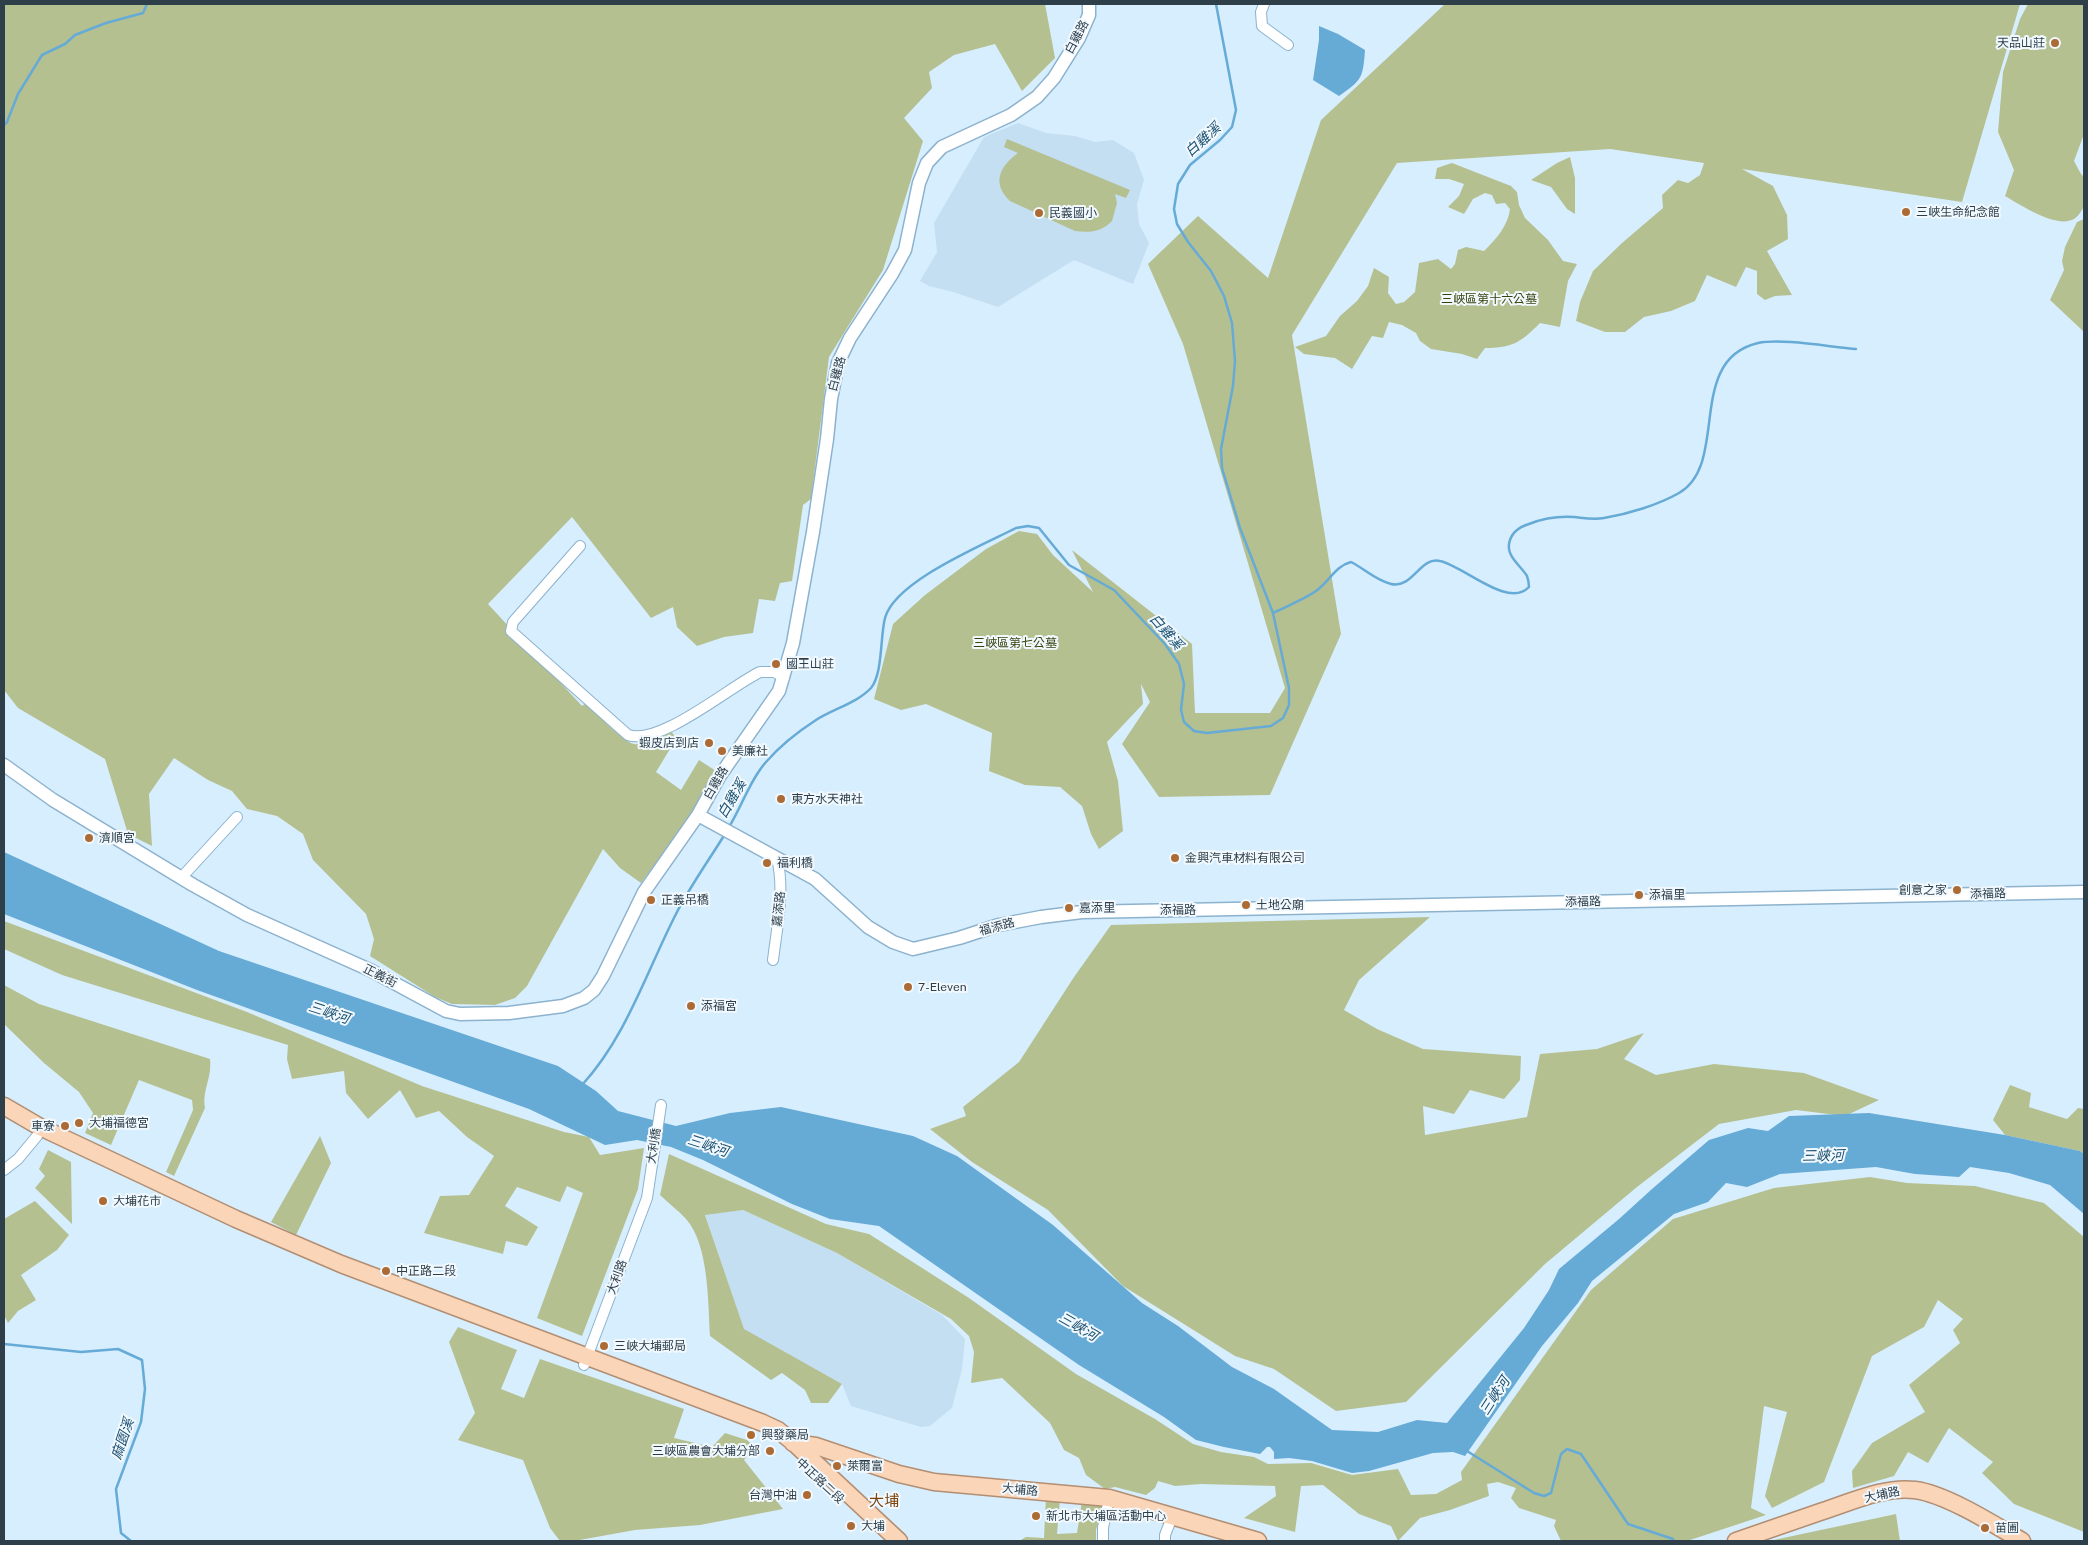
<!DOCTYPE html>
<meta charset="utf-8">
<style>
body{margin:0}
#map{position:relative;width:2088px;height:1545px;overflow:hidden;background:#d7eeff;font-family:"Public Sans",sans-serif}
canvas{display:block}
.frame{position:absolute;inset:0;border:5px solid #2f3f4a;pointer-events:none}
</style>
<div id="map">
<canvas width="2088" height="1545"></canvas>
<div class="frame"></div>
</div>
<script>
const ctx = document.querySelector('canvas').getContext('2d');
ctx.lineJoin = 'round';
function fillPath(path, color) { ctx.fillStyle = color; ctx.fill(path, 'evenodd'); }
function strokePath(path, color, width, dash) { ctx.strokeStyle = color; ctx.lineWidth = width; ctx.lineCap = dash ? 'butt' : 'round'; ctx.setLineDash(dash || []); ctx.stroke(path); }
function write(font, color, halo, rows, align = 'center') {
  ctx.font = font + ' "Public Sans","Noto Sans TC",sans-serif'; ctx.lineWidth = 4; ctx.setLineDash([]); ctx.textBaseline = 'middle'; ctx.strokeStyle = halo; ctx.fillStyle = color; for (const [text, x, y, turn = 0] of rows) {
    ctx.save(); ctx.translate(x, y); ctx.rotate((+turn || 0) * Math.PI / 180); ctx.textAlign = isNaN(turn) ? turn : align; if (halo) ctx.strokeText(text, 0, 0); ctx.fillText(text, 0, 0); ctx.restore();
  }
}
fillPath(new Path2D(`
 M1018,123L1046,133L1075,136L1095,142L1113,140L1134,153L1144,180L1137,204L1139,224L1149,243L1133,284L1074,260L998,307L953,292L929,286L920,281L937,252L934,223L984,137Z
 M743,1210L837,1253L942,1315L965,1339L962,1369L952,1408L930,1426L921,1427L851,1406L842,1384L744,1330L705,1214Z`), '#c4def2');
fillPath(new Path2D(`
 M4,4H1045L1055,58L1022,91L995,44L954,55L929,72L932,88L904,118L923,141L883,270L829,357L811,499L803,505L792,581L780,583L775,601L759,599L753,633L724,637L697,646L677,627L673,607L651,618L572,517L488,604L582,706L586,703C595,712 622,741 634,744C646,746 662,737 672,732L676,739L656,772L681,790L699,760L716,771L694,812L641,883L620,868L603,849L527,986L515,998L495,1005L452,1004L435,997L370,956L374,939L366,914L313,860L303,834L277,816L247,809L232,791L208,780L174,758L149,794L152,846L128,834L105,759L18,708L4,690Z
 M1445,4H2020L1962,202L1742,169L1773,186L1787,215L1788,239L1767,251L1792,295L1775,296L1765,300L1757,294V271L1746,267L1736,287L1707,275L1695,301L1671,311L1644,317L1625,332H1605L1576,321L1580,302L1593,271L1622,243L1663,208L1662,195L1678,180L1688,183L1700,175L1704,163L1610,149L1397,163L1292,335L1341,634L1270,795L1159,797L1122,744L1150,702L1141,684L1143,704L1107,742L1118,781L1123,831L1099,849L1091,834L1082,806L1060,787L1025,785L989,771L992,733L926,704L901,710L874,699L893,624L925,595L986,549L1019,531L1037,534L1053,555L1093,592L1072,550L1192,644L1195,713H1270L1285,688L1183,344L1148,264L1198,216L1268,278L1321,120Z
 M2028,4H2084V134L2074,161L2081,174L2084,177V207C2081,211 2078,217 2074,219C2056,229 2021,205 2005,196L2014,170L1998,132L2003,72L2020,19Z
 M1007,139L1130,190L1126,198L1115,194L1117,203L1112,221C1101,232 1090,233 1075,231L1010,201C991,183 1000,166 1018,153L1004,147Z
 M1570,157L1575,178V214L1567,209L1551,187L1531,180L1557,163Z
 M1452,163L1511,186L1517,192L1519,205L1525,218L1548,240L1563,261L1577,264L1568,281L1560,327L1540,323C1521,342 1513,348 1485,348L1477,359L1462,354L1431,349L1420,341L1416,333L1402,325L1389,322L1383,338L1372,336L1352,369L1335,358L1304,354L1295,347L1326,336L1340,316L1357,301L1368,286L1374,268L1389,277L1388,293L1396,304L1404,302L1415,292L1419,263L1438,259L1451,269L1455,264L1458,250L1466,247L1484,251C1496,239 1508,226 1510,209L1505,203L1496,204L1492,195L1485,193L1473,199L1464,214L1448,207L1459,196L1464,184L1449,179H1435L1437,168Z
 M2084,219V332L2050,300L2064,270L2062,261L2065,247L2077,222Z
 M1430,917L1359,980L1344,1010L1377,1029L1423,1049L1521,1056L1520,1080L1504,1099L1470,1090L1454,1114L1423,1106L1425,1135L1527,1117L1540,1054L1597,1049L1644,1033L1624,1059L1656,1075L1714,1064L1804,1073L1879,1100L1845,1116L1796,1110L1719,1124L1637,1187L1545,1264L1406,1402L1336,1411L1274,1369L1235,1356L1123,1286L1048,1210L972,1162L930,1129L966,1116L963,1107L1019,1062L1074,977L1111,925Z
 M4,921L247,1012L422,1086L564,1132L589,1137L600,1155L644,1148L638,1189L582,1336L537,1318L583,1193L567,1186L560,1202L517,1187L505,1206L538,1227L527,1246L506,1241L503,1254L424,1233L440,1196L469,1195L494,1156L467,1137L439,1111L416,1118L400,1090L368,1119L346,1093L344,1071L292,1079L287,1059L288,1045L62,975L4,949Z
 M4,985L39,1004L210,1059C212,1080 202,1089 205,1108L174,1176L166,1172L193,1110L192,1100L139,1080L111,1145L85,1133L93,1113L79,1092L44,1063L4,1024Z
 M2010,1085L2031,1093L2029,1107L2067,1119L2078,1108L2084,1109V1154L2080,1151L2005,1135L1993,1120Z
 M320,1136L331,1163L296,1235L271,1222Z
 M48,1150L71,1162L72,1224L35,1188L45,1176L39,1169Z
 M669,1154L826,1224L869,1234L969,1298L1076,1374L1155,1419L1193,1444L1221,1452L1254,1457L1268,1464L1311,1463L1352,1475L1398,1469L1411,1495L1436,1494L1462,1480L1461,1472L1591,1290L1673,1219L1774,1188L1870,1177L1907,1183L1975,1186L2044,1203L2084,1237V1532L2014,1504L1982,1473L1993,1462L1949,1428L1928,1463L1908,1452L1894,1476L1853,1488L1852,1471L1872,1443L1925,1412L1909,1385L1960,1343L1953,1330L1963,1319L1938,1300L1924,1327L1872,1356L1824,1482L1772,1508L1765,1496L1787,1412L1764,1406L1751,1508L1766,1515L1687,1541H1561L1554,1526L1556,1520L1519,1508L1511,1498L1516,1488L1498,1482L1487,1484L1489,1496L1450,1510L1420,1518L1398,1541L1391,1526L1359,1514L1323,1485L1301,1486L1295,1532L1244,1518L1276,1496L1275,1486L1201,1484L1175,1486L1158,1481L1155,1488L1146,1495L1115,1487L1105,1489L1086,1475L1079,1458L1064,1450L1050,1423L1002,1378L971,1383L974,1352L969,1336L951,1319L837,1253L743,1210L705,1215L744,1329L842,1384L828,1403H811L805,1390L782,1373L771,1380L710,1336C708,1302 709,1245 686,1219C678,1210 668,1203 660,1195Z
 M35,1201L69,1235L57,1250L21,1275L36,1300L18,1311L8,1323L4,1315V1219Z
 M458,1327L517,1350L501,1389L524,1398L540,1359L684,1409L674,1438L712,1447L725,1433L747,1440L755,1447L744,1460L783,1509L700,1525L635,1530L574,1541H560L550,1528L523,1460L458,1440L475,1413L449,1342Z
 M1046,1497L1060,1499L1057,1534L1077,1533L1082,1501L1104,1502L1096,1530V1541H1019L1026,1537L1044,1538Z
 M1896,1514L1900,1541H1767H1769Z`), '#b5c091');
fillPath(new Path2D(`
 M1319,26L1338,34L1365,50C1363,78 1362,80 1339,96L1313,80L1319,40Z
 M4,852L219,951L558,1066L596,1091L618,1111L676,1126L730,1113L781,1107L913,1136L957,1156L1053,1225L1142,1303L1178,1326L1232,1367L1274,1389L1332,1430L1378,1432L1417,1420L1447,1423L1524,1328L1549,1290L1559,1269L1619,1219L1652,1189L1709,1140L1748,1128L1768,1131L1789,1116L1869,1113L2005,1135L2080,1151L2084,1154V1214L2050,1185L2009,1173L1970,1167L1959,1177L1915,1174L1876,1167L1780,1174L1747,1187L1726,1183L1708,1202L1674,1214L1592,1281L1578,1303L1542,1346L1465,1456L1453,1452L1433,1453L1369,1471L1352,1473L1312,1461L1289,1458L1274,1459V1452L1270,1447H1267L1260,1454L1224,1447L1196,1440L1164,1417L1079,1365L879,1226L830,1219L792,1204L703,1160L671,1147L637,1140L605,1145L529,1109L197,990L4,914Z`), '#66aad6');
strokePath(new Path2D(`
 M4,125L7,122L18,94L42,55L65,44L75,35L106,23L143,13L147,4
 M1273,613C1287,606 1303,600 1316,591C1329,582 1335,566 1351,562C1365,569 1375,580 1391,584C1413,589 1420,556 1440,561C1464,566 1508,609 1529,587C1529,584 1528,579 1527,576C1521,566 1507,557 1509,544C1511,532 1519,527 1529,524C1544,518 1558,516 1574,517C1584,518 1594,520 1604,518C1628,514 1658,505 1679,493C1730,464 1685,360 1758,343C1782,338 1830,347 1856,349
 M729,827C742,806 750,780 766,762C779,747 799,731 816,720C833,709 857,703 871,688C883,673 880,637 885,618C895,581 983,545 1016,528L1028,526L1039,528L1069,565L1114,590L1165,644L1179,664L1184,684L1181,710L1184,722L1194,731L1207,733L1271,726L1283,718L1289,705V688L1273,613L1240,528L1222,468L1221,449L1233,386L1235,361L1232,323L1224,296L1211,271L1188,242L1177,224L1174,209L1178,184L1190,165L1220,140L1232,127L1236,110L1216,4
 M582,1085C627,1036 647,970 677,912C691,885 709,860 725,834
 M4,1344L81,1352L118,1349L142,1360L145,1389L141,1422L116,1489L121,1533L131,1541
 M1467,1451L1534,1493L1544,1496L1551,1493L1561,1454L1567,1449L1581,1454L1628,1524L1673,1539L1674,1541`), '#66aad6', 2.5);
const minor = new Path2D(`
 M1264,4L1261,12L1262,26L1288,45
 M580,546L513,622L511,631L628,735C660,746 729,687 760,672H774L784,677
 M181,878L237,817
 M773,960C777,926 785,892 777,858
 M4,1170L18,1159L37,1136
 M584,1365L647,1198L661,1105
 M1103,1541V1528L1109,1498
 M1165,1541V1535L1172,1517`);
const tertiary = new Path2D(`
 M4,765L53,800L193,885L247,915L370,970L446,1011L460,1014L509,1013L563,1006L584,998L594,990L603,976L644,892L698,815L719,777L779,691L793,643L813,532L827,439L831,399L838,363L850,338L892,274L905,250L919,183L927,163L942,147L1011,115L1037,97L1054,78L1079,38L1089,15V4
 M698,815L815,879L868,927L893,942L913,949L959,938L999,925L1041,917L1082,912L2084,892`);
const primary = new Path2D(`
 M4,1106L40,1127L236,1219L341,1264L763,1423L778,1430L794,1443L899,1541
 M793,1443L816,1446L899,1474L934,1482L1109,1498L1258,1541
 M1736,1541C1765,1531 1794,1521 1823,1511C1851,1502 1885,1486 1915,1490C1946,1494 1995,1525 2022,1541`);
strokePath(minor, '#8cb2cd', 12);
strokePath(tertiary, '#8cb2cd', 15);
strokePath(primary, '#b28e72', 19);
strokePath(minor, '#fff', 10);
strokePath(tertiary, '#fff', 12);
strokePath(primary, '#fbd5b8', 16);
for (const [x, y, r, color] of [
 [2055,43,5,"#ac6b34"],
 [1906,212,5,"#ac6b34"],
 [1039,213,5,"#ac6b34"],
 [776,664,5,"#ac6b34"],
 [709,743,5,"#ac6b34"],
 [722,751,5,"#ac6b34"],
 [781,799,5,"#ac6b34"],
 [89,838,5,"#ac6b34"],
 [1175,858,5,"#ac6b34"],
 [767,863,5,"#ac6b34"],
 [1957,890,5,"#ac6b34"],
 [1639,895,5,"#ac6b34"],
 [651,900,5,"#ac6b34"],
 [1246,905,5,"#ac6b34"],
 [1069,908,5,"#ac6b34"],
 [908,987,5,"#ac6b34"],
 [691,1006,5,"#ac6b34"],
 [79,1123,5,"#ac6b34"],
 [65,1126,5,"#ac6b34"],
 [103,1201,5,"#ac6b34"],
 [386,1271,5,"#ac6b34"],
 [604,1346,5,"#ac6b34"],
 [751,1435,5,"#ac6b34"],
 [770,1451,5,"#ac6b34"],
 [837,1466,5,"#ac6b34"],
 [807,1495,5,"#ac6b34"],
 [1036,1516,5,"#ac6b34"],
 [851,1526,5,"#ac6b34"],
 [1985,1528,5,"#ac6b34"]
]) { const dot = new Path2D(); dot.arc(x, y, r, 0, 2 * Math.PI); ctx.fillStyle = color; ctx.fill(dot); strokePath(dot, '#f1f9ff', 2); }
write('12px', '#2f3f4a', '#f1f9ff', [
 ["白雞路",1077,37,-62],
 ["白雞路",837,374,-75],
 ["白雞路",716,783,-60],
 ["添福路",1988,894,-1],
 ["添福路",1583,902,-1],
 ["嘉添路",779,909,-84],
 ["添福路",1178,910],
 ["福添路",997,927,-15],
 ["正義街",380,976,27],
 ["大利橋",654,1146,-81],
 ["大利路",617,1277,-70],
 ["中正路二段",820,1481,43],
 ["大埔路",1020,1490,5],
 ["大埔路",1882,1495,-12]
]);
write('12px', '#2f3f4a', '#f1f9ff', [
 ["天品山莊",2045,43,"right"],
 ["三峽生命紀念館",1916,212],
 ["民義國小",1049,213],
 ["國王山莊",786,664],
 ["蝦皮店到店",699,743,"right"],
 ["美廉社",732,751],
 ["東方水天神社",791,799],
 ["濟順宮",99,838],
 ["金興汽車材料有限公司",1185,858],
 ["福利橋",777,863],
 ["創意之家",1947,890,"right"],
 ["添福里",1649,895],
 ["正義吊橋",661,900],
 ["土地公廟",1256,905],
 ["嘉添里",1079,908],
 ["7-Eleven",918,987],
 ["添福宮",701,1006],
 ["大埔福德宮",89,1123],
 ["車寮",55,1126,"right"],
 ["大埔花市",113,1201],
 ["中正路二段",396,1271],
 ["三峽大埔郵局",614,1346],
 ["興發藥局",761,1435],
 ["三峽區農會大埔分部",760,1451,"right"],
 ["萊爾富",847,1466],
 ["台灣中油",797,1495,"right"],
 ["新北市大埔區活動中心",1046,1516],
 ["大埔",861,1526],
 ["苗圃",1995,1528]
], 'left');
write('12px', '#39420c', '#f1f9ff', [
 ["三峽區第十六公墓",1489,299],
 ["三峽區第七公墓",1015,643]
]);
write('italic 14px', '#1c506f', '#f1f9ff', [
 ["白雞溪",1203,140,-42],
 ["白雞溪",1166,632,49],
 ["白雞溪",732,799,-59],
 ["三峽河",329,1013,18],
 ["三峽河",708,1146,18],
 ["三峽河",1823,1156,-1],
 ["三峽河",1078,1327,30],
 ["三峽河",1495,1396,-57],
 ["麻園溪",123,1439,-71]
]);
write('15px', '#7e460f', '#f1f9ff', [
 ["大埔",884,1501]
]);
</script>
